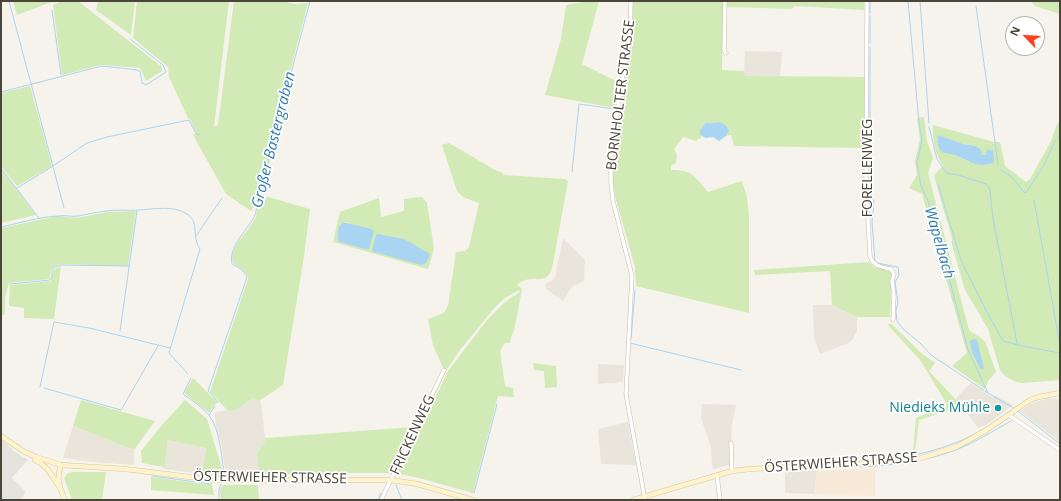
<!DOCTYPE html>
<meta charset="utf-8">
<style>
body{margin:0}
#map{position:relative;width:1061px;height:501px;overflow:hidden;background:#f6f3ec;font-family:"Open Sans",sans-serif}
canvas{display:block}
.frame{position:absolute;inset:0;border:2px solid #4b4439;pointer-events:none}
.north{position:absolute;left:1005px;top:16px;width:40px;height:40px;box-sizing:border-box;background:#fff;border:1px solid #b7b4b0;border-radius:50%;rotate:295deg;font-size:11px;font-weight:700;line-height:16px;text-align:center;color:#4b4439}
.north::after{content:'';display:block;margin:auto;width:14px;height:18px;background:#fc3f1d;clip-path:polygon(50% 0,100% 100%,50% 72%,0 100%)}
</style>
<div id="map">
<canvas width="1061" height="501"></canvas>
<div class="frame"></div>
<div class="north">N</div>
</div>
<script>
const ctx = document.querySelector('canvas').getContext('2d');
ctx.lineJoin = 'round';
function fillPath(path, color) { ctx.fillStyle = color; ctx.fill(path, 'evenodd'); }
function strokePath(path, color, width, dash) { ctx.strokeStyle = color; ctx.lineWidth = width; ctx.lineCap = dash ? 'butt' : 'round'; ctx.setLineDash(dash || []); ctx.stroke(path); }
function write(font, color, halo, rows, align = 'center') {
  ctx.font = font + ' "Open Sans",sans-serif'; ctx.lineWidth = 3.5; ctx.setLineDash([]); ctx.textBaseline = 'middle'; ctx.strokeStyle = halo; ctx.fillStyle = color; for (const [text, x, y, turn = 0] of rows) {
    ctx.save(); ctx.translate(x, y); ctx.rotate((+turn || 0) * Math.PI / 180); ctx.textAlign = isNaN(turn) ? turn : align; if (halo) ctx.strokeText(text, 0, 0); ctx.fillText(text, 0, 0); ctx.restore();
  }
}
fillPath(new Path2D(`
 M745,51L782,52L780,77L744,76Z
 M563,238L585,260L584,281L572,287L569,291L563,301L549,291L546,288L545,284L551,281L555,277Z
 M813,305H832L857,317V331L853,339L849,343L820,354L814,338Z
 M598,364L624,365L623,382L598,384Z
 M971,383L993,398L995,395L1013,405L988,424L978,428L965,410L956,403L957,397Z
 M253,398L261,402L265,438L264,443L257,453L259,475L226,476L221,442L216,427L215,412L238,409Z
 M1048,398L1060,399V442L1020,411L1030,404Z
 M702,404L736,405L732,424L730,465L713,469L712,465L711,447L701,418Z
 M628,422L636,465L601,464L598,429Z
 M73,426L134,450V465L92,462L63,458Z
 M168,440L206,448L202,474L163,469Z
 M785,471H817L814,494L785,493Z`), '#eae5da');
fillPath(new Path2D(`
 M875,468V496L814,494L817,471Z`), '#f7ead8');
fillPath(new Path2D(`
 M1,439L14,451L28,460L12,478L26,492L20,500H8L1,495Z`), '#e6e2dd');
fillPath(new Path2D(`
 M13,1H54L17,15Z
 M61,1H78L162,67V71L146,81L140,68L101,65L62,75L53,5Z
 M98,1H135L131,35L96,10Z
 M137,1H229L214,127L218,125L234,1H282L294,4L308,3L270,148L273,149L261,195L310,209L304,256L283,385L259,401L253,398L238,409L228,411L210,392L248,279V276L243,270L233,263C228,246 251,230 256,216C258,210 258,202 259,196L251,211L226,194L193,135L196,133L190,119L188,118L169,77L168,67L133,38Z
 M589,1H599L582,64L618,82L615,108L545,95L561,39L566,5Z
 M633,1H723L722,70L744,71L745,76L865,77L864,148L734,146L731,135L726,136L728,134L718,122L705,123L700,135L702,137L696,141L683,137L674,149L677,155L676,163L671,165V170C693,170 695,177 708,192L742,181L747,197L749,218V313L636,286L635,267L616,200L613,183V166L623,86L633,40Z
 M726,1H864V10L795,6L792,9L726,7Z
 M1031,1H1060V14L1035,6Z
 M30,86L52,166L17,186L1,166V93Z
 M924,117L927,141L933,158L928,173L969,330L985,341L996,372L988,381L985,389L952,366L967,353L922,194L909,188L917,175L915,161L920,139L917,118Z
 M1060,121V380L1022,383L1016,382L1005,376L1000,370L988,329L965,290L952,245V238L941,201L934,175L943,166C935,155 932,138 933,125L994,142H1000L1005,166L1026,182L1030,179L1051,141L1057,124ZM938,135L963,144L976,146L982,155H986L969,162L951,153L941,151L937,136Z
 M449,143L495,170L503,173V175L565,179L568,181L552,269C546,281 543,279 532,279C526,279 521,282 517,285L522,289L514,331L512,334L510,343H505L500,351L505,386L513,388L514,397L498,396L473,493L419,478L399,474L448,371L487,320L505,302L520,292L519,290L505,298L496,306L459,351L446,371L398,474H395L444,370L433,345L428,319L444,313L448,306L456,252L465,251L469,247L479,203L463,197L457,191L442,145Z
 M1,169L36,215L1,223Z
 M422,197L427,203L434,249L428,269L333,242L340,212L379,198L381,217L404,211V199ZM347,222L350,223L369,249H365L339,242C336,235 339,229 341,223Z
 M136,211L128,266L59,264L51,269L50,279L9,283L5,298V314L1,316V228L58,216L77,218L107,212Z
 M869,262L874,267L890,271L892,274L890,317H857L832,305L830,271L755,275L754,270Z
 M61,266L54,319L24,318V308L9,306L10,285L51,281L53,270Z
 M887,324H892L921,353L935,363L929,371L956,400V408L919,420L915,452H913L916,418L947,404L920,360Z
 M533,363L556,366L557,387L545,388L544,371L534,370Z
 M193,378L217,402L209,413L184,393Z
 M81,400L155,421L134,450L73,426Z
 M185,400L207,419L223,472L221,476L202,474L206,448L168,440L164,467L142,463L141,451L162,425Z
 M414,427L393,469L389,473H323L259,475L257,453L264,443L265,438Z
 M72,472H106L102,500H72L64,478L68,473Z
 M151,477L212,485L214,495L151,490Z
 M223,485H258L259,500H221L220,490Z`), '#d2eab5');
fillPath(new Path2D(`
 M718,122C724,123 727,126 729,131L726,136L719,141L713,137L706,138L700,135V131L705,123Z
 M938,135L963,144L976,146L981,150L982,155H986L987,149L993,151L994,159L993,163C975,169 966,158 951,154C948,153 944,153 941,151C938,149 938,140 937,136Z
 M343,222L371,229L374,231L369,249H365L339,242C336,236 338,225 343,222Z
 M378,234L404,239L430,254L427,262L422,265L374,252L372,250L376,235Z
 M974,339L977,340L983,365L984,368L982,369L980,368L972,352L970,341Z`), '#a9d4f2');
strokePath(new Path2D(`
 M9,1L64,208
 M908,1L919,123L922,140L917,163L921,186L928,201L934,221L968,350L988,393L1015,409
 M920,1L929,123
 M976,6L998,164
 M52,10L61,75
 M870,13V1
 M870,43V16
 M870,47V123
 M1,92L102,66L138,70L140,71L142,83L146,85L166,72L163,65L130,39
 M870,125L869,190L874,201L872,222L875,261
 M929,127L937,159L945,171L947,173L958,175L986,184L990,190L993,219L1017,343L1018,345
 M1057,139L1060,133
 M1,168L39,218
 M1001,170L1012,177L1024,192L1026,193L1044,165L1055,141
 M572,172L579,104L615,109
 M938,184L962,263L987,312L1003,341L1018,345L1060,353
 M17,188L53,166L87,143L107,137L189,120L196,134L199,135
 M1034,200L1060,345
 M1,227C20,223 39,217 58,216C65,215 72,217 79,216C88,214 97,212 106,211C117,209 128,211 139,210C154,209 173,205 187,214C200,222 191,237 200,249L169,353L188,374
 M196,236L222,198
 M877,263L898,267L899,275L895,282L898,302L896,311L897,321L903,329L920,343L931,355L988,393
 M10,284L50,280L52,277V269L60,265L129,266
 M120,331L137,211
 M631,340L635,290
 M630,343L741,370
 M191,378L183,394L197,404L209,415
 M40,387L54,322L89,328L170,348
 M44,388L121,410L158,346
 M217,403L218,402L208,391L246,280L247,276L241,269L232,264C228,246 247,231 254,217C259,209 254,198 260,191L310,1
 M215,406L209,415C220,430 221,453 224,472L222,477
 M1018,411L1060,444
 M867,461C906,459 942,451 977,433
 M856,467C891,466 923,462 956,450C976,442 993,431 1011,421
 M152,476L211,484
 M396,485L402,500
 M474,493L497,404
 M1,496L7,500
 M219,500V490L221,484
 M378,500L381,493`), '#a9d4f2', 1);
const street = new Path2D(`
 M631,1L630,40L621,85L611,156V183L613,201L632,276L626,394L645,500
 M725,1L724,50L726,53
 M867,1L866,183L870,256C873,266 881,267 891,269L894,274L892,281L894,296L893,320
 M1009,415L1060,450
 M731,443L732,471
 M717,475L720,500
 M381,500L444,370`);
const secondary = new Path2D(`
 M1,436L23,451L36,457L61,465L125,469L215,480H391L417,484L473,500
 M35,460C48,466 52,476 60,488
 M61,465C56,479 59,486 65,500
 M633,500L732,471L750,469L875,463L918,459L956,447L969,440L988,429L1030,400L1038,397L1060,393`);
strokePath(street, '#c2bbae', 4.5);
strokePath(secondary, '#d6c79b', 5.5);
strokePath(street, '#fff', 3.5);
strokePath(secondary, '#fff3cd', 4.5);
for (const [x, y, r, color] of [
 [998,408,4,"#0f9aa8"]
]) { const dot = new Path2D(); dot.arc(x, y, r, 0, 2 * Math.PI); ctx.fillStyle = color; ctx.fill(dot); strokePath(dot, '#fff', 1.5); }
write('14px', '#4b4439', '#fff', [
 ["BORNHOLTER STRASSE",621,95,-83],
 ["FORELLENWEG",868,168,-90],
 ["FRICKENWEG",413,435,-65],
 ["ÖSTERWIEHER STRASSE",841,463,-4],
 ["ÖSTERWIEHER STRASSE",270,478,1]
]);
write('14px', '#0d838f', '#fff', [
 ["Niedieks Mühle",990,408]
], 'right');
write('italic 15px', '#2e7ab2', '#fff', [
 ["Großer Bastergraben",274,140,-76],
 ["Wapelbach",939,243,74]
]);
</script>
